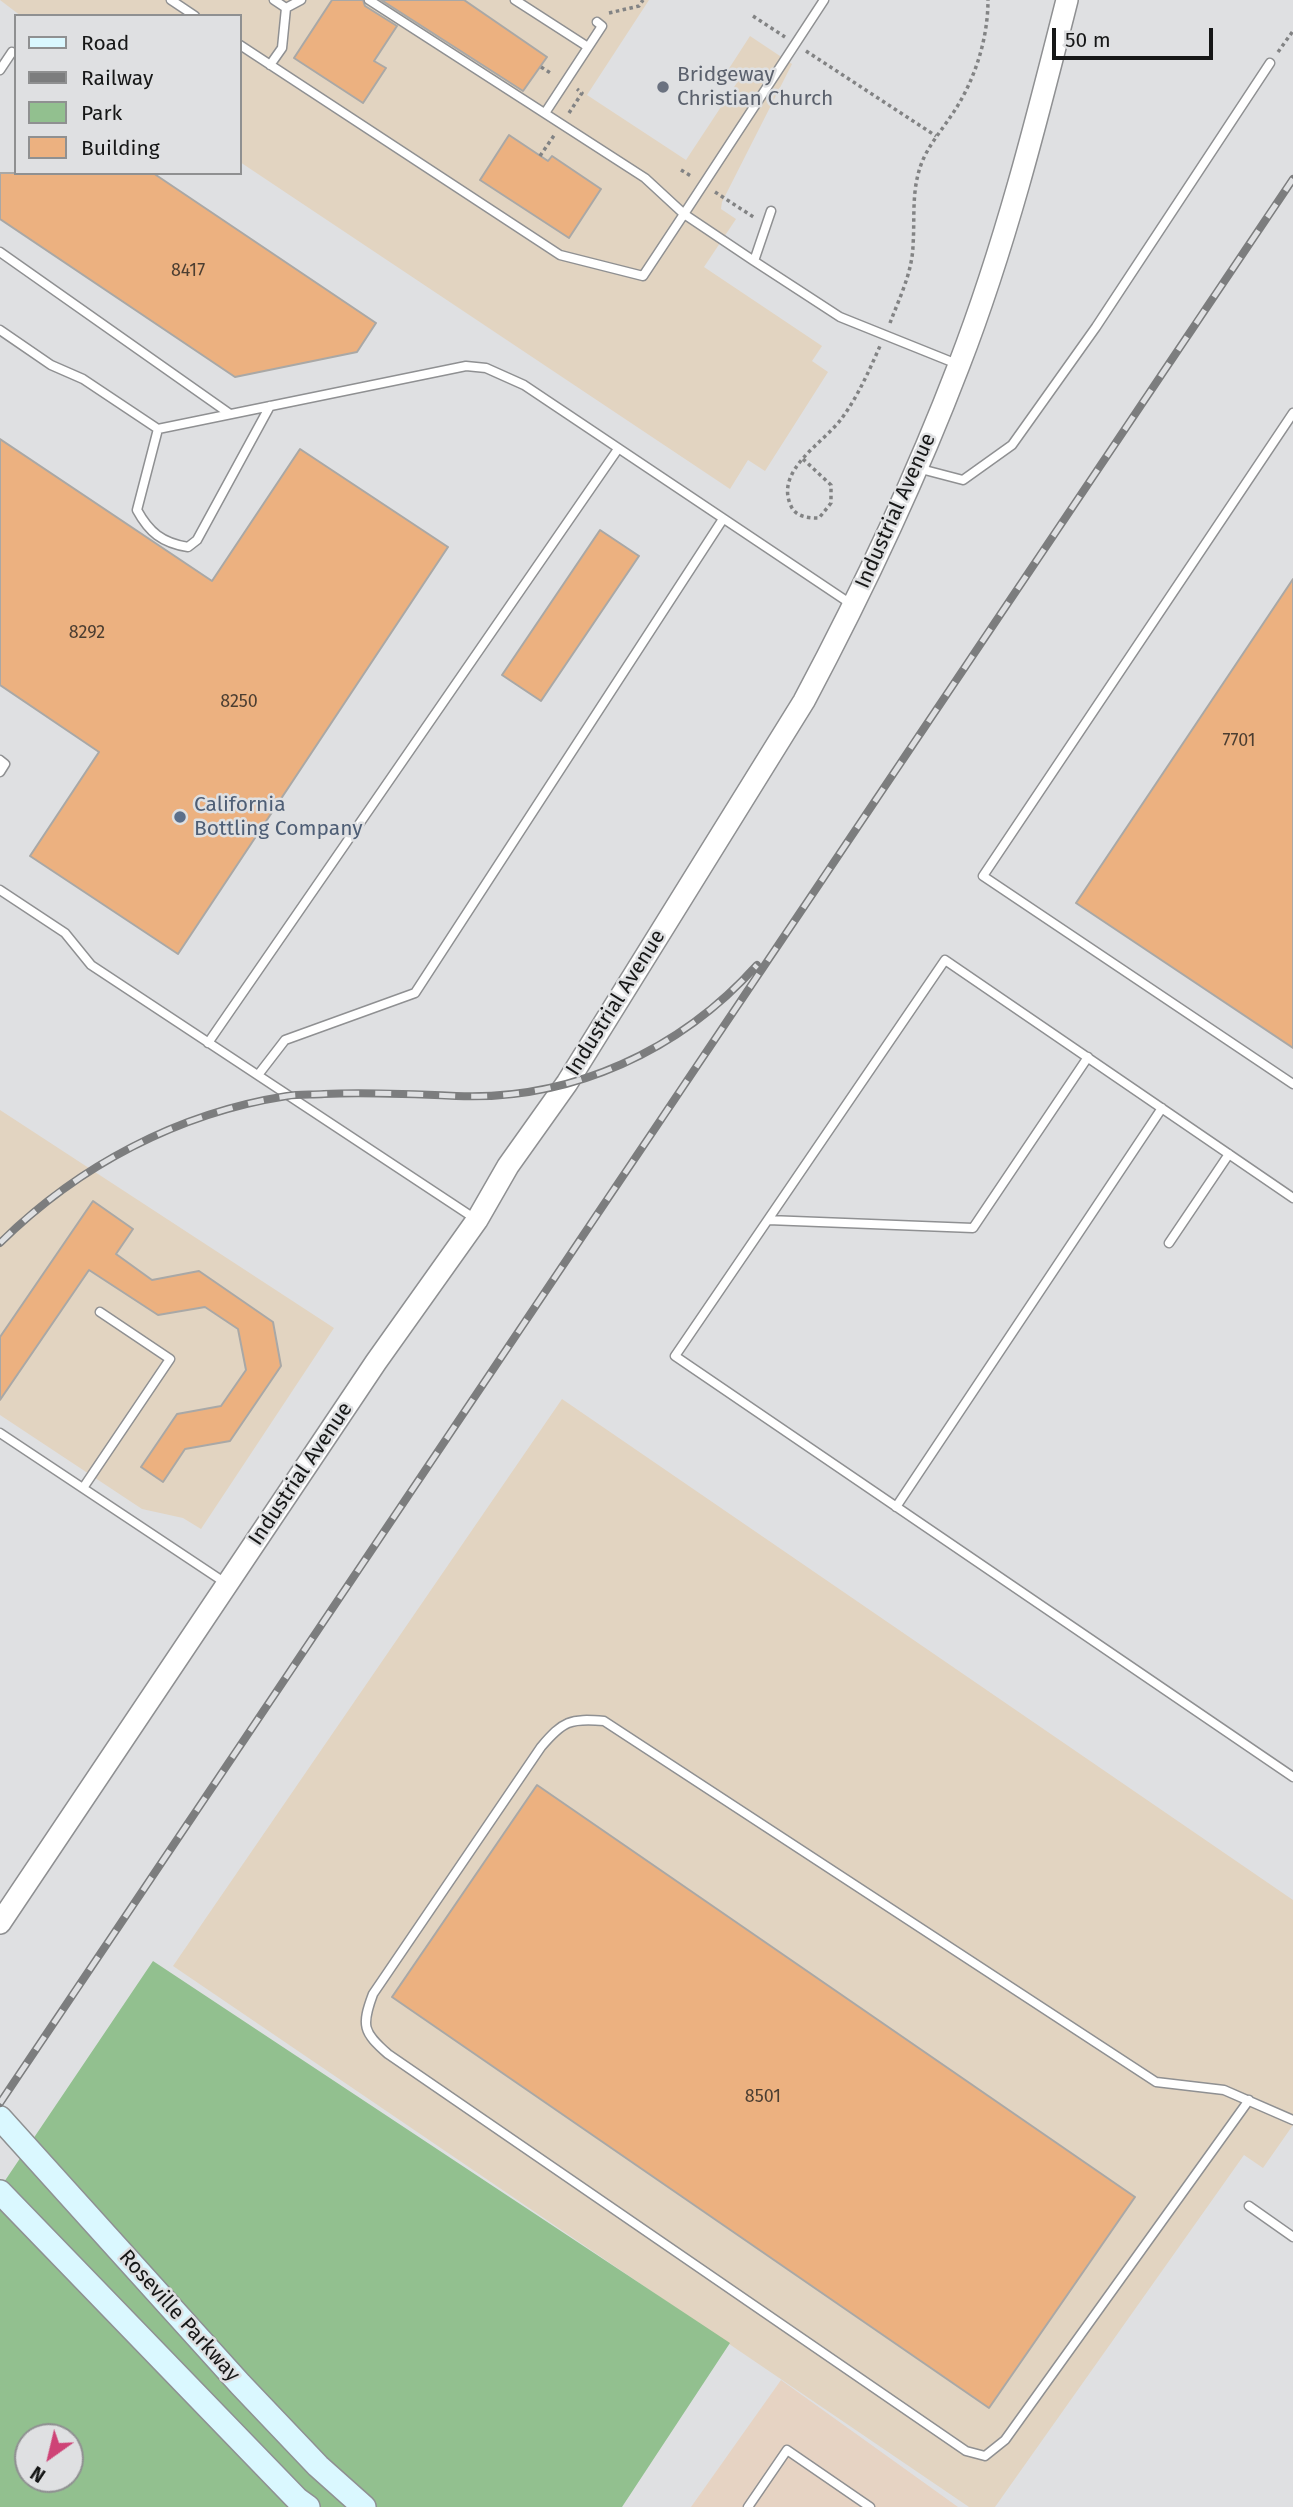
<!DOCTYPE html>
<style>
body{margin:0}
#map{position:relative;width:1293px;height:2507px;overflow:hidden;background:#dfe0e2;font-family:"Fira Sans",sans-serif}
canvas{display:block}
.legend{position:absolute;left:14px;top:14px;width:228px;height:161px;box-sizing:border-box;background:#dfe0e2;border:2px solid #8f9091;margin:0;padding:9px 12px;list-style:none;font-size:21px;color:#161717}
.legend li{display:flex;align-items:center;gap:14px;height:35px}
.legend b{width:35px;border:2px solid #8f9091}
.north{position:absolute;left:14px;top:2423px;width:70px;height:70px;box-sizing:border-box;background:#dfe0e2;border:2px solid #8f9091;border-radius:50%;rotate:214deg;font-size:19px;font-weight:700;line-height:28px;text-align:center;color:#161717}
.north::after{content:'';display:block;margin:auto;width:24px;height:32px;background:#ce4376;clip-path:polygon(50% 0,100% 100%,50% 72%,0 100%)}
.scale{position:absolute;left:1052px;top:28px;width:161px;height:32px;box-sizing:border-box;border:4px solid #161717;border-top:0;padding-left:9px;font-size:21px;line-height:24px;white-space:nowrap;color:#161717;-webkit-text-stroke:5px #dfe0e2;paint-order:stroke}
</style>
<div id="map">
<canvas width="1293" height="2507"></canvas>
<ul class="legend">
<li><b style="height:9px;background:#daf8ff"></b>Road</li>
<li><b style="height:9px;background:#7c7d7e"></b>Railway</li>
<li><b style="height:19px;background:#92c08f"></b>Park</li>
<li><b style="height:19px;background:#ecb180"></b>Building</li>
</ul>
<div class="north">N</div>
<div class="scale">50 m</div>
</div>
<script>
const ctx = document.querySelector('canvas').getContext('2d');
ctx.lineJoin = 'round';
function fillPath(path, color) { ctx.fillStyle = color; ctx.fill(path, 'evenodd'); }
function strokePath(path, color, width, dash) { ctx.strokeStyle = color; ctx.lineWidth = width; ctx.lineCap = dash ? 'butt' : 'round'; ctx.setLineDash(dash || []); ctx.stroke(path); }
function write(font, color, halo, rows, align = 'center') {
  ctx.font = font + ' "Fira Sans",sans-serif'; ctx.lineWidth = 5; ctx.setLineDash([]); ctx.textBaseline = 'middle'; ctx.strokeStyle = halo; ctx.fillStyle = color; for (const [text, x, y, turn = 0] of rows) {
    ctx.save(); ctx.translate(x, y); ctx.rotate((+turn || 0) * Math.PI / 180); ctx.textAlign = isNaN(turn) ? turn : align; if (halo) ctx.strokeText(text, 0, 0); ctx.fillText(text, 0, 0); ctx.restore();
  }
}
fillPath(new Path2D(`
 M781,2380L958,2507H691Z`), '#e6d3c3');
fillPath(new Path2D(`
 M0,0H649L587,95L686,160L740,78L728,70L750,36L792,64L722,202L721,209L736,219L704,267L822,346L812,361L828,372L765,471L748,460L730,489L240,162V16H21Z
 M0,1110L334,1328L201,1529L183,1518L142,1509L0,1415Z
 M562,1399L1293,1900V2125L1263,2168L1244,2155L995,2507H969L173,1966Z`), '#e2d4c1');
fillPath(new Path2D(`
 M153,1961L730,2343L622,2507H0V2188ZM28,2437H70V2479H28Z`), '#92c08f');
const building = new Path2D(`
 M332,0H363L365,6L397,26L374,61L386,68L363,103L294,58Z
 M381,0H464L547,57L523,91Z
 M509,135L548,161L552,156L601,189L569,238L480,180Z
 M0,173H153L376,323L357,352L235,377L0,219Z
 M0,439L212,581L300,449L448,547L178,954L30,856L99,752L0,685Z
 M600,530L639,556L541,701L502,675Z
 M1293,579V1048L1076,903Z
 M93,1201L133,1229L116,1254L152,1280L199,1271L273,1322L281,1366L230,1441L185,1449L163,1482L141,1467L177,1414L221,1406L246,1370L238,1329L205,1307L158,1315L89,1270L0,1400V1337Z
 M537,1785L1135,2197L989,2408L392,1997Z`);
fillPath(building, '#ecb180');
strokePath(building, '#a9a8a6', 2);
const service = new Path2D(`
 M171,0L195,16
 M274,0L286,8
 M369,0L645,178L684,214L824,0
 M515,0L588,47
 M240,45L560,255L643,276L684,214L754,261
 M270,65L282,48L286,8L301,0
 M0,70L12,52
 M545,113L602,26L597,22
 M771,211L754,261L840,317L957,364
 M0,252L230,414
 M0,330L51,365L83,379L158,429L466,366L486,368L524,385L851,604
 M1293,413L983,876L1293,1084
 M158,429L137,510C149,532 162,543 188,547L197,540L270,406
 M917,468L963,480L1012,445L1096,327L1270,63
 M0,760L5,764L0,772
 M0,890L65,933L91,965L477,1220
 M208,1043L618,449
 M258,1075L285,1040L415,993L723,519
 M1293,1198L945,960L675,1356L1293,1777
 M768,1220L973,1228L1088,1057
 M1169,1243L1229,1154
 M0,1433L227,1584
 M83,1488L170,1359L100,1312
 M896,1507L1162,1108
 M1249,2100L1005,2440L985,2456L966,2451L388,2054C363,2032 361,2026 373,1994L541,1747C563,1721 570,1718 604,1721L1156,2082L1224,2090L1293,2120
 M1249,2206L1293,2237
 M748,2507L787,2450L870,2507`);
const tertiary = new Path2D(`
 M0,1923L376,1362L477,1220L508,1166L567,1083L804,701C862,592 915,480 959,365C1005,246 1036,123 1067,0`);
const secondary = new Path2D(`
 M0,2118L240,2384L318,2466L364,2507
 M0,2192L297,2499L308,2507`);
strokePath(service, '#8f9092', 11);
strokePath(tertiary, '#8f9092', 24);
strokePath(secondary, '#8f9092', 26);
strokePath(new Path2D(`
 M609,13L639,6L643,0
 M753,16L785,37
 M806,51L936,136
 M1278,52L1293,31
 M541,67L552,74
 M569,113L582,93L577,89
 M540,156L555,134
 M681,170L691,176
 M715,192L755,218
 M890,323C899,299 912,273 913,246C915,217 911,190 922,162C929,145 941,131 951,116C974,83 988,40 988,0
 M803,459L831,485V503L819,518C808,518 796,517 791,506C774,470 824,443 842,418C858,396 869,371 880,346`), '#828384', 3.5, [3.5, 3.5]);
strokePath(service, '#fff', 8);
strokePath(tertiary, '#fff', 21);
strokePath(secondary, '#daf8ff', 23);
const rail = new Path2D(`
 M0,1243C78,1166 178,1113 287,1096C299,1094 312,1095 324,1094C368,1092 412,1094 456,1096C572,1101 681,1050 757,965
 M0,2103L1293,179`);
strokePath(rail, '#7c7d7e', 8);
strokePath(rail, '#dfe0e2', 5, [16]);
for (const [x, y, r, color] of [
 [663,87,7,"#6b7280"],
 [180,817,7,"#5c6f8a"]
]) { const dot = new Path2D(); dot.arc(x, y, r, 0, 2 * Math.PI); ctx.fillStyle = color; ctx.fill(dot); strokePath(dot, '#dfe0e2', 2.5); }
write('18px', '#4c3e31', null, [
 ["8417",188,271],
 ["8292",87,633],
 ["8250",239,702],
 ["7701",1239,741],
 ["8501",763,2097]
]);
write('21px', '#5b616d', '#dfe0e2', [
 ["Bridgeway",677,75],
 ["Christian Church",677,99]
], 'left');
write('21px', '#161717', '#dfe0e2', [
 ["Industrial Avenue",896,511,-66],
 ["Industrial Avenue",616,1003,-58],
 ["Industrial Avenue",301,1474,-56],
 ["Roseville Parkway",179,2316,48]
]);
write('21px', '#4e5e75', '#dfe0e2', [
 ["California",194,805],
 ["Bottling Company",194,829]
], 'left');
</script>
